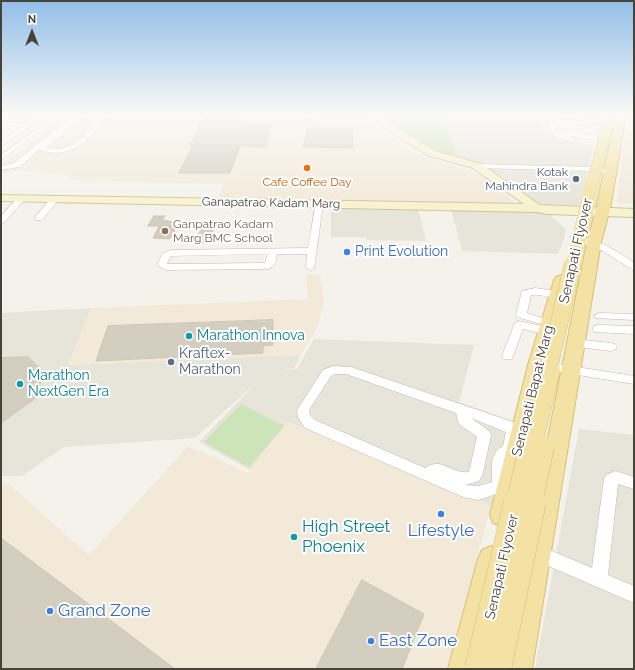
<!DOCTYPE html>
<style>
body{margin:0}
#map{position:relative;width:635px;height:670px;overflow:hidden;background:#f4f2eb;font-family:Raleway,sans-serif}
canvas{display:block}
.frame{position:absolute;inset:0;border:2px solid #474339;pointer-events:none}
.north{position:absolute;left:12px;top:12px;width:40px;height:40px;-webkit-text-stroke:3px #fff;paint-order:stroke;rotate:0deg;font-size:11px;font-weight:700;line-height:16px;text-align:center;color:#474339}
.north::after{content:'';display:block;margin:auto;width:14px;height:18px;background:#474339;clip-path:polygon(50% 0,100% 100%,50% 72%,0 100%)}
</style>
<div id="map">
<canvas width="635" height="670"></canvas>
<div class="frame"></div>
<div class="north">N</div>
</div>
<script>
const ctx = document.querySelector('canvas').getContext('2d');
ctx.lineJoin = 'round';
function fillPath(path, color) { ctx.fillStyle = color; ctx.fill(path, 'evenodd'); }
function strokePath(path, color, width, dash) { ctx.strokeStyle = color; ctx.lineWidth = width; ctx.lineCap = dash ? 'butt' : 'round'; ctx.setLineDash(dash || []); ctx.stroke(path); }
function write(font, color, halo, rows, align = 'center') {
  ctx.font = font + ' Raleway,sans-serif'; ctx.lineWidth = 4; ctx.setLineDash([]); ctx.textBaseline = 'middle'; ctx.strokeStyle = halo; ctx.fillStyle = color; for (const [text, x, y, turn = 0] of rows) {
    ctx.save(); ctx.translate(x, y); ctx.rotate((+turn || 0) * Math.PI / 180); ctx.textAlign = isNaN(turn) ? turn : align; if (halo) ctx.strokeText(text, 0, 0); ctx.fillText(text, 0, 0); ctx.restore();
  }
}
fillPath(new Path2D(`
 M443,115H533L556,139L594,145L580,205L538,204L498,174L472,162L450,157L456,154Z
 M331,208H418L426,241L367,240L366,237H331Z
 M451,209L546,212L566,229L564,239L558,254L462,251Z
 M91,308L69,365L301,355L294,368L277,371L297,369L314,339L474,345L459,402L513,421L491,506L288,422L250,470L199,442L261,378L195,438L64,447L22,476H1V313Z
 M579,429L634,435V669H535Z`), '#e7e4d9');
fillPath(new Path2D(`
 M131,115H298L328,122L369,120L407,150L484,176L517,204L218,199L223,184L75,180L64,175L18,170L1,174V164L62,118L123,119Z
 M625,132H634V204L617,203Z
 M320,274L324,304L317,327L301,355L68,365L91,308L308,299L306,275Z
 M287,422L491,506L447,669H1V482L9,484L89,555L188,446L247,473Z`), '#f3e9d9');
fillPath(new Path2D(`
 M375,115H443L456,154L450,157C421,149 399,132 375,115Z
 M241,404L284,426L249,467L204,442Z`), '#cde3b8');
const building = new Path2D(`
 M208,119H242L241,122H247V124H272L266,147L240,146L230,173H179L193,145H190L202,121Z
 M307,129H352L353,148L304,147Z
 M154,216H165L162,220L179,223L170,239L153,238L159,226H148Z
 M205,222L216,223L208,243L195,242Z
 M273,320V345L263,346V353L96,361L108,326Z
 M28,357L43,371L37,397L1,423V358Z
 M1,538L175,669H1Z
 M362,580L424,614L402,669H316Z`);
fillPath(building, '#d4cec1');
strokePath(building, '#cec6b5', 1);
const street = new Path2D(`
 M41,115H47L1,146V141L23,126L1,125V121L28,123Z
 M56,115H62L1,160V155Z
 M79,115L98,116L101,118L98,123L101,126L100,127C80,147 68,158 39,150L20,167L2,170V166L14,163L71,117ZM80,119L94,120L92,123L94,126C79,141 70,152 46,148Z
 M119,115H126L121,118L118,116Z
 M137,115H144L139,118L137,117Z
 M204,115H211L202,120H198V118Z
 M549,119L587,121L590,124L604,126L605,127L602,129L577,125H561L558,128L555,126L558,132L561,130L600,137L603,139L600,141L569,136L576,140L573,142L555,136L546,121Z
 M474,164L593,167L612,170L613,172L609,174L593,171L477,168L473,166Z
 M18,197H21L25,199L4,223L1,224V216Z
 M51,198H54L58,200L42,220H36L35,218L36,216Z
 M316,202H322L323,204L314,269L311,270L306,267L307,254H277C276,261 275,267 268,269L166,270L157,265L163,253L171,250L308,248ZM268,254L265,263L167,264L170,257L172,256Z
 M574,234C596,240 616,249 634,263V271L603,251L571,239L570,237Z
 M535,288L558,291L563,294C556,301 540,293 531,295L527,313L548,320L549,322L548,324L544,325L517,317L516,315L522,291Z
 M599,313L634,314V320L595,318L594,316Z
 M519,321L551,328L552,331L551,334L547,335L523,329L512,359H504L502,356L514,325L515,323Z
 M598,325L634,326V334L594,332L593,329L594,326Z
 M575,339L611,343L615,344L617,347L615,350L611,351L571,346L569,343L571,340Z
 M545,362L634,376V384L541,369L539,366L541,363Z
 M333,366L351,367L516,423L520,432L514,453L506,459V483L503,492L478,500L463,497L305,428L298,417L297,410L323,370ZM335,374H346L456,413L459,424L477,437L469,472C452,475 442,456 425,468L315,420L310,415L309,410L331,376ZM471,418L506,432L503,446C488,455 493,468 492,482L478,486L465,485L479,481L483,473L491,435L489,431Z
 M615,471L634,477V489L618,484L608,575L634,586V603L532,559L530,553L532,547L538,545L592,568L604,479L606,475Z`);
const secondary = new Path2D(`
 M368,115H377L435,151L481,164L540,205L634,209V217L548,214L536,212L1,201V195L524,204L473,168L427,155L386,129Z`);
const primary = new Path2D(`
 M616,115H626L610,209L601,242L532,669H502L587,242L596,209Z
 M562,275L568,277L570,280L548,365L514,515L511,523L502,526L493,523L490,515L528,365L554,280L556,277Z
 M491,546L500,550L504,559L478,669H448L478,559L482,550Z`);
strokePath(street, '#bebaae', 1);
strokePath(secondary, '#cec69f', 2);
strokePath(primary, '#d8c175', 2);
fillPath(street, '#fff');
fillPath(secondary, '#f9f2cf');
fillPath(primary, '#f4e2a4');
const primaryBridgeFar4 = new Path2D(`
 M593,182L610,115`);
const primaryBridgeFar3 = new Path2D(`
 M573,265L593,181`);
const primaryBridgeFar2 = new Path2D(`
 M548,371L573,264`);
const primaryBridgeFar1 = new Path2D(`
 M517,503L549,370
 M531,503L543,447`);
const primaryBridge = new Path2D(`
 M479,669L518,502
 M497,669L532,502`);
strokePath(primaryBridgeFar4, '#d8c175', 12, []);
strokePath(primaryBridgeFar3, '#d8c175', 14, []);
strokePath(primaryBridgeFar2, '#d8c175', 18, []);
strokePath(primaryBridgeFar1, '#d8c175', 23, []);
strokePath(primaryBridge, '#d8c175', 29, []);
strokePath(primaryBridgeFar4, '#f4e2a4', 11);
strokePath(primaryBridgeFar3, '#f4e2a4', 14);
strokePath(primaryBridgeFar2, '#f4e2a4', 17);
strokePath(primaryBridgeFar1, '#f4e2a4', 22);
strokePath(primaryBridge, '#f4e2a4', 28);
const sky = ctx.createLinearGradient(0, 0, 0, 208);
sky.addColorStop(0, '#91bee8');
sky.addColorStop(0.55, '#faf9f6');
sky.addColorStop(1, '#faf9f600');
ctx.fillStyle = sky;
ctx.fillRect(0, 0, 635, 208);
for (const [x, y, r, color] of [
 [307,168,4,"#e8710a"],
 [576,179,4,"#5c6f8a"],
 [165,231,4,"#8d6e63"],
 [347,252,4,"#3f7fe0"],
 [189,336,4,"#0f9aa8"],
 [171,362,4,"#5c6f8a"],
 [20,384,4,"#0f9aa8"],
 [441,514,4,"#3f7fe0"],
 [294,537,4,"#0f9aa8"],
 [50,611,4,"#3f7fe0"],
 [371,641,4,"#3f7fe0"]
]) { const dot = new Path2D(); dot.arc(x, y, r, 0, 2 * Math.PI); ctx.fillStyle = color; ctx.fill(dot); strokePath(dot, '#fff', 1.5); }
write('12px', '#4e5e75', '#fff', [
 ["Kotak",568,172],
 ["Mahindra Bank",568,186]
], 'right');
write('12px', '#c56008', '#fff', [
 ["Cafe Coffee Day",307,182]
]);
write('12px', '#474339', '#fff', [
 ["Ganapatrao Kadam Marg",271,203,1]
]);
write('12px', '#785e54', '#fff', [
 ["Ganpatrao Kadam",173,224],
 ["Marg BMC School",173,238]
], 'left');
write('14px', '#474339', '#fff', [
 ["Senapati Flyover",576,251,-77],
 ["Senapati Bapat Marg",533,391,-76],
 ["Senapati Flyover",502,567,-77]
]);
write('14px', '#366cbe', '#fff', [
 ["Print Evolution",355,252]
], 'left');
write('14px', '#0d838f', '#fff', [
 ["Marathon Innova",197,336],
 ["Marathon",28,376],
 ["NextGen Era",28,392]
], 'left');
write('14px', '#4e5e75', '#fff', [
 ["Kraftex-",179,354],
 ["Marathon",179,370]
], 'left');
write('17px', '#0d838f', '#fff', [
 ["High Street",302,527],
 ["Phoenix",302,547]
], 'left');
write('17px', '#366cbe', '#fff', [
 ["Lifestyle",441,531,"center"],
 ["Grand Zone",58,611],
 ["East Zone",379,641]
], 'left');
</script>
